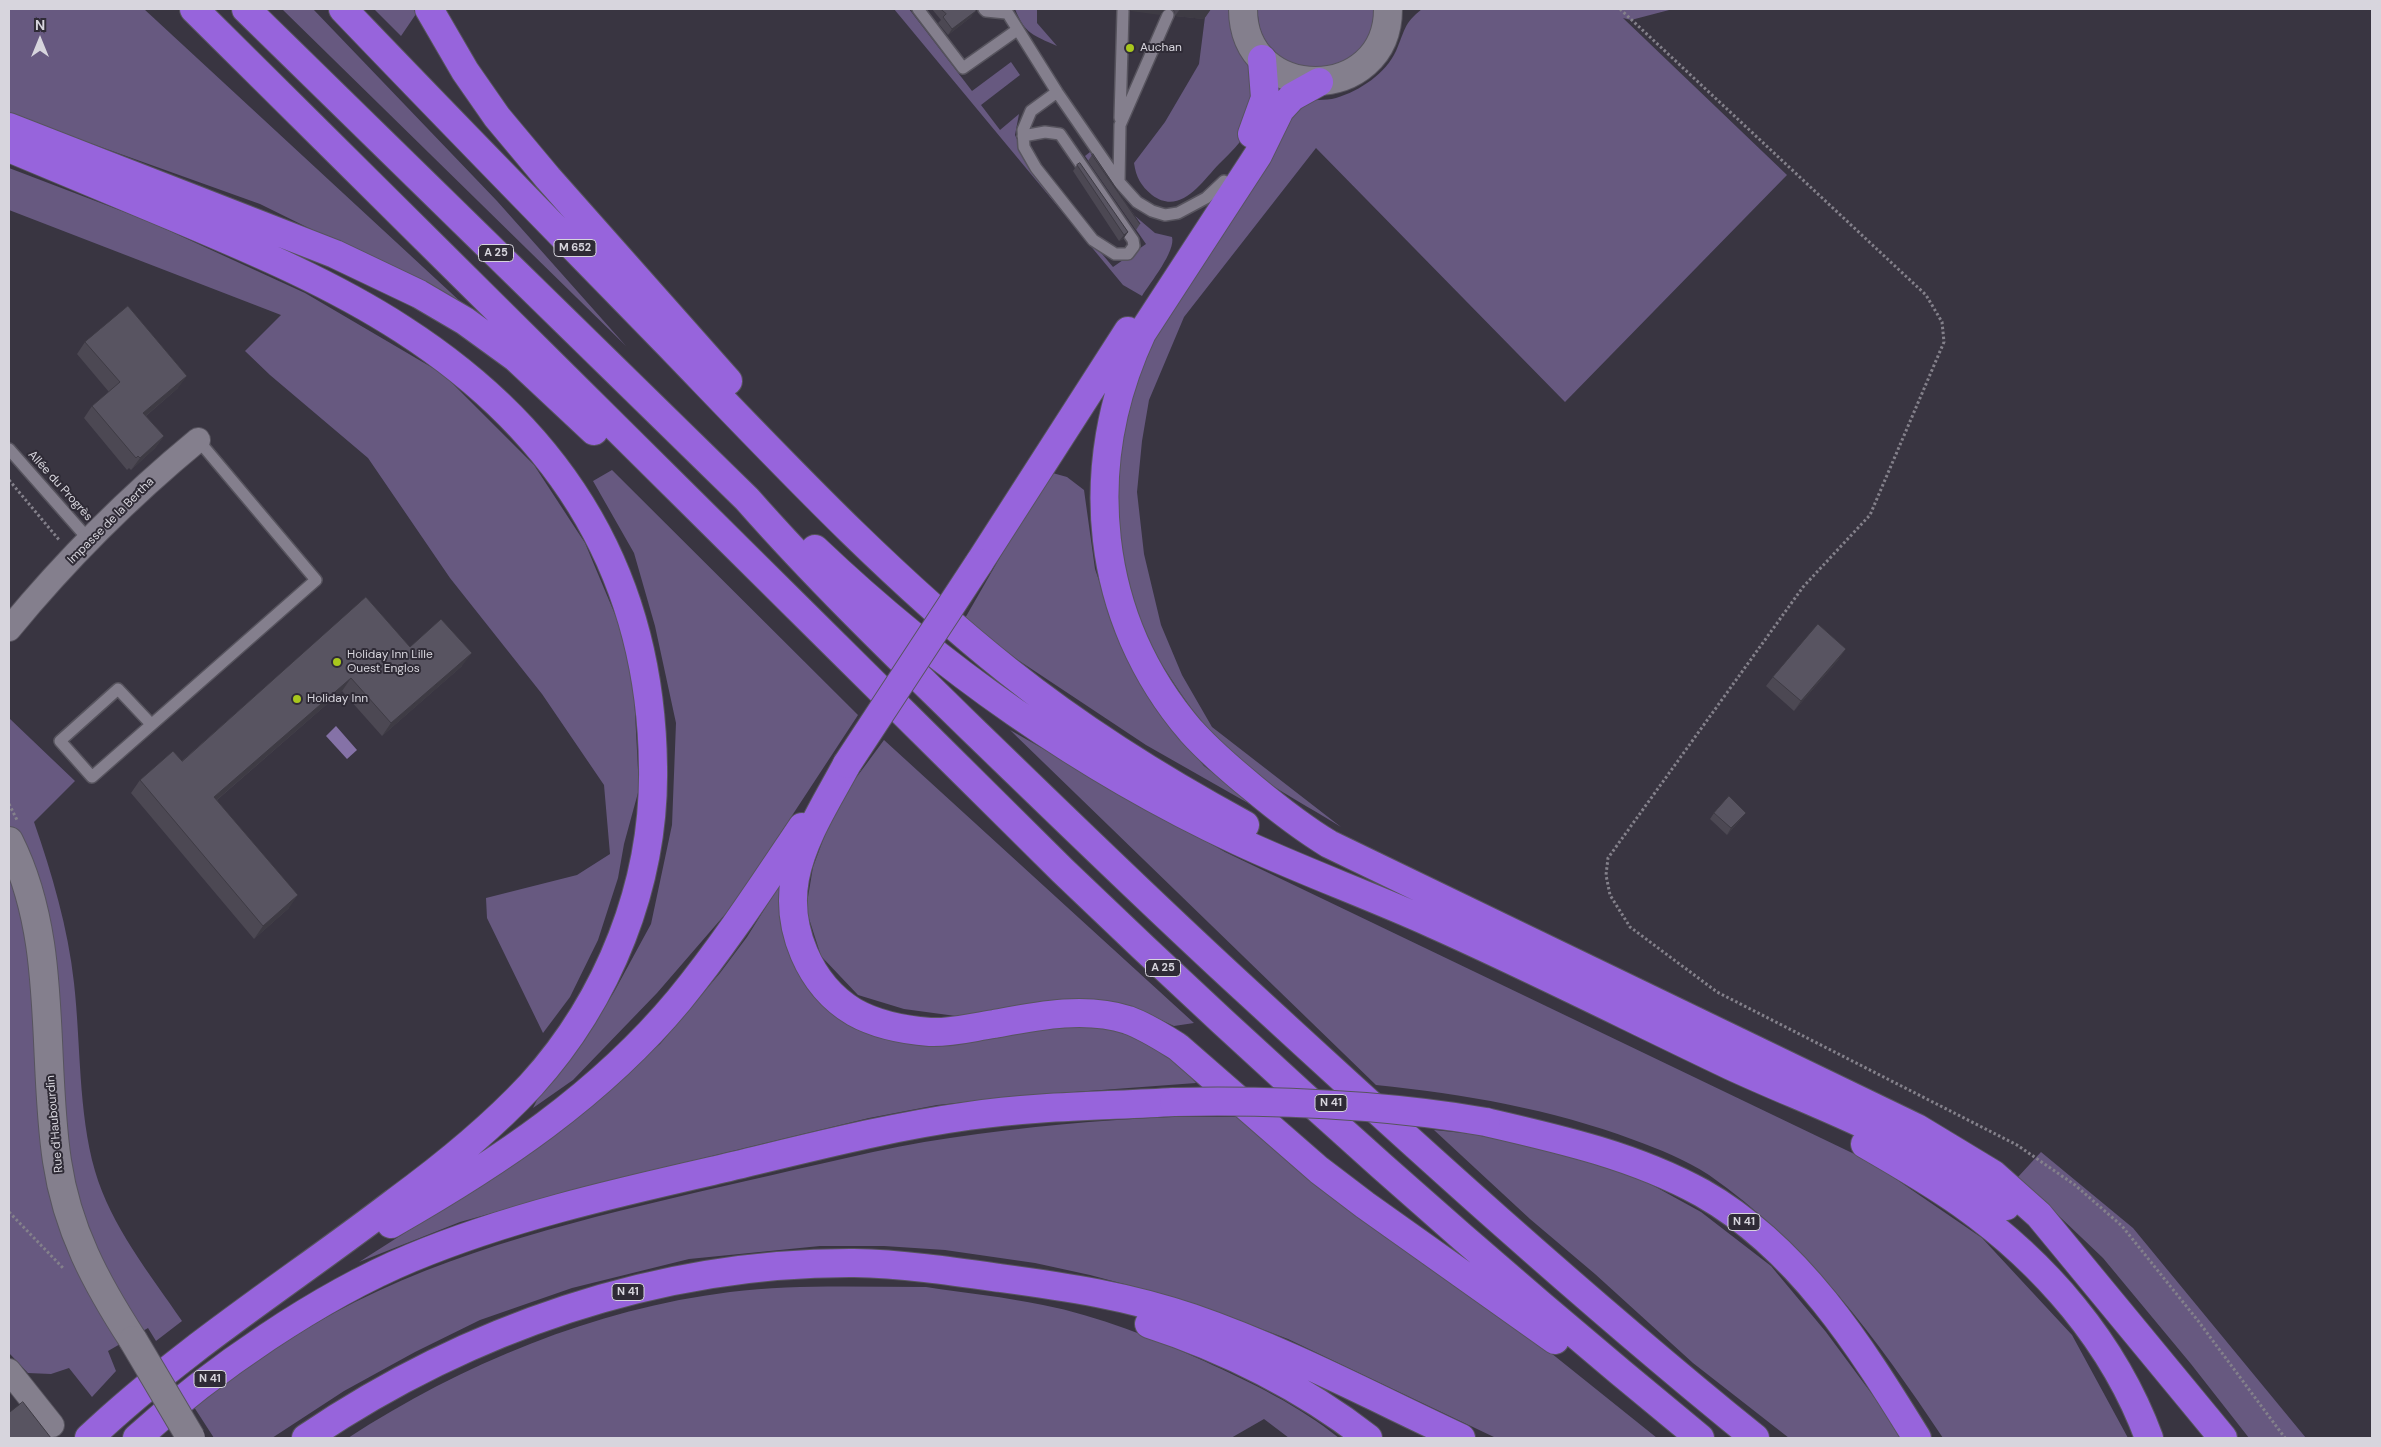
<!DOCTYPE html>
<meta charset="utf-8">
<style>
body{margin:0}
#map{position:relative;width:2381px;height:1447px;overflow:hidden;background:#393541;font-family:"DM Sans",sans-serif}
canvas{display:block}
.frame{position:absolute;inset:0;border:10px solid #d7d5dd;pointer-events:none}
.north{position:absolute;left:15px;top:15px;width:50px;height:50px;-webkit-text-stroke:4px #2f2b36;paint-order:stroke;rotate:0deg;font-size:14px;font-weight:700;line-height:20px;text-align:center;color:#d7d5dd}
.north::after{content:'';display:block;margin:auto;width:18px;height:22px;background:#d7d5dd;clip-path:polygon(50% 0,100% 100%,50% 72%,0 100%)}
</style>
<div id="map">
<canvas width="2381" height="1447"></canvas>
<div class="frame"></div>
<div class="north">N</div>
</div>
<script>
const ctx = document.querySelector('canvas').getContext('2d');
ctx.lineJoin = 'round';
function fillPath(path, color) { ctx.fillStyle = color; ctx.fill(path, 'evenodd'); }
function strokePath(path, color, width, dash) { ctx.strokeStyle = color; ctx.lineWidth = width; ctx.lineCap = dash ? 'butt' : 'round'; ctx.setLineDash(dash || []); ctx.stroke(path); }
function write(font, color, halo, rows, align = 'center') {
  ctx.font = font + ' "DM Sans",sans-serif'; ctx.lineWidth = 4; ctx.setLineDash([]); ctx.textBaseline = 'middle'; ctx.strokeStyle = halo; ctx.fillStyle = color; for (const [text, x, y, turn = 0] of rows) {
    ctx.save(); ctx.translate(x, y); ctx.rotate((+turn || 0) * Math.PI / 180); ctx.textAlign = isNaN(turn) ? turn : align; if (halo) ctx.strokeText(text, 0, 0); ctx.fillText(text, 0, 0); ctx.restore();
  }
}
fillPath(new Path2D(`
 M9,9H144L463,304L260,204L9,114Z
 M282,9H313L497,201L626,346Z
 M374,9H414L416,14L401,36Z
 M894,9H909L972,91L1011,62L1020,75L981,105L1000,130L1019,114L1015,135L1030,168L1113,267L1146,244L1085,156L1090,152L1135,216L1155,233L1172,237C1176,251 1150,283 1142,296L1123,285Z
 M1015,9H1037V23L1057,46C1033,35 1025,34 1015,9Z
 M1206,9H1230C1228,31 1239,46 1248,65C1256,80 1254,114 1248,129C1242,142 1229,154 1219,164C1201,183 1180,216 1152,195C1141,186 1136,177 1134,163L1165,122L1199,64Z
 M1258,9H1375C1373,21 1372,34 1364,45C1333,89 1255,68 1258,9Z
 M1422,9H1673L1631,20L1623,18L1787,175L1565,402L1316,148L1184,317L1149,400L1142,441L1137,492L1144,554L1161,625L1182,675L1212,727L1341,827C1311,808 1278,791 1249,770C1214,744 1189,706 1166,671C1106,578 1106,458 1144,357C1159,318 1185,283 1207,248C1238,199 1269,150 1302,102C1313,99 1325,101 1336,98C1360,91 1386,73 1396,51C1405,31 1403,24 1422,9Z
 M9,168L148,221L305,293L443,374L534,465L585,543L632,655L639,789L624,844L618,878L598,940L570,997L543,1033L487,918L486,898L577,875L610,854L604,785L542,694L450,578L368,458L270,375L245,351L281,315L9,210Z
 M612,470L858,715L734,904L657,993L573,1080L533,1108L544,1086L584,1041L614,992L651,924L672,825L676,723L655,626L634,553L593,481Z
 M1049,472L1067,477L1084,490L1095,569L1113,622L1176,732L1204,766L1269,815L1146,745L1018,660L964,620Z
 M9,718L75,781L34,822C52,874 68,928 74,983C81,1045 78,1111 95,1171C111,1226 150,1274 182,1321L156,1341L148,1328L108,1351L116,1371L92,1397L69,1368L51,1374L28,1373L9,1353Z
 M1010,730L1225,852L1871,1162L1982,1238L2072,1335L2128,1438H1943C1877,1339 1808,1244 1709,1175C1686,1160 1659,1149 1634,1140C1551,1109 1464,1094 1376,1085Z
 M884,740L1194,1023L1174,1026L1133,1007L1071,1000L963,1017L904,1009L858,995L821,956L806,909L813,867L836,805Z
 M779,886C778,949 796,966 833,1013L1053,1026C1070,1025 1115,1025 1129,1032C1155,1043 1179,1062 1196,1083L1034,1095L937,1105L869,1118L600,1183L460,1222L359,1262L516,1162L660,1044L720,973L747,937Z
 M1172,1117H1242L1526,1333L1657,1438H1496L1288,1339L1225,1315L1158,1293L1090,1275L1035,1263L945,1250L884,1246H820L689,1259L572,1288L480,1320L415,1352L344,1391L272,1438H214L194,1407C245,1368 297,1331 355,1302C478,1241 613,1212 746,1181C814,1166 881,1148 950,1138C1024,1127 1098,1120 1172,1117Z
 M1434,1130L1522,1139L1634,1175L1701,1212L1771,1266L1826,1332L1880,1405L1900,1438H1789L1693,1363L1595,1274L1530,1219Z
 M2041,1152L2133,1228L2306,1438H2249L2191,1364L2103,1258L2018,1177Z
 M926,1287C965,1293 1005,1297 1043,1305C1099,1316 1153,1338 1204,1361C1252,1383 1298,1405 1339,1438H1289L1264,1419L1231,1438H348C462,1364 594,1309 730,1292C795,1284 861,1287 926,1287Z`), '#675980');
fillPath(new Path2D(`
 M336,726L357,750L347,759L326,736Z`), '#8572a7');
const lane = new Path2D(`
 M918,9L963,68L1017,30
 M984,9L986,11L1006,13
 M1005,9L1057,92L1119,182L1137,202L1152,211L1165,215L1178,213L1206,198L1224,181
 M1120,118L1123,11
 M1023,136L1045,132L1060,134L1133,240L1134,246L1128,254H1115L1093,240L1036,168L1024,147L1023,130L1031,111L1057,92
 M1119,182L1120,125L1168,15
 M9,449L90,541
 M151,724L118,689L60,741L92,777L316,580L198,440`);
const street = new Path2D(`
 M9,629C65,561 130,496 198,440
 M9,1371L52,1425`);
const secondary = new Path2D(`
 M1243,9C1243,105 1388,105 1388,9
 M9,841C59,940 41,1055 57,1161C67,1229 96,1283 133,1340`);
const highway = new Path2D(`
 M194,9L1063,871C1268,1068 1480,1258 1700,1438
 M246,9L747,499C820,582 900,659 979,736C1069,823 1158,910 1250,994C1415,1146 1581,1297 1755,1438
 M343,9C450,121 559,232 668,344C777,457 885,573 1008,671C1082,730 1162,780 1245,825
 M429,9L465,71L497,117L548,178L728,381
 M1319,82L1292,97L1280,110L1258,155L1142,333C1080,466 1094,618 1191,731C1210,752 1231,770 1253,788C1277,808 1301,827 1329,844L1917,1128L1993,1174L2039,1215L2223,1438
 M9,127L335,254L419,294L465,321L516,358L594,431
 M1252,134L1265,98L1262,59
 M9,148C64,171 119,194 174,217C252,250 331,283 402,329C562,432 651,576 653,767C655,883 609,999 531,1085C490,1129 443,1167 395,1202C293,1280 182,1350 89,1438
 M815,549C939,667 1083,769 1238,841C1302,871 1369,895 1433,924C1534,969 1632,1019 1731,1066C1785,1091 1841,1112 1894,1139C1933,1160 1970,1182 2006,1206
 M979,563L1128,331
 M847,764C828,800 803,837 795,878C786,928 809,985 854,1012C877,1025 904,1030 930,1032C951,1033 973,1027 994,1024C1037,1016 1085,1006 1128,1020C1147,1027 1162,1037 1178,1047L1319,1170L1365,1205L1555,1340
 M1486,1122C1560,1139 1635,1156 1702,1193C1799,1248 1860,1346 1917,1438
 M1865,1144C1898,1163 1931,1182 1962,1204C2045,1263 2114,1343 2149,1438
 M391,1224C498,1163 600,1095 679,1000C724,945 763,885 802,827
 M1149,1324C1226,1349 1304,1388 1368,1438
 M137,1438C212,1370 318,1297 411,1258C507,1218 611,1194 712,1171C797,1151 882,1128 968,1116C1036,1106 1106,1106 1174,1102
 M306,1438C467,1329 658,1262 854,1263C903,1264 951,1271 1000,1278C1067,1287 1128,1296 1192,1318C1285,1350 1373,1397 1461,1438`);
strokePath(lane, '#57545e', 14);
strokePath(street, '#57545e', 26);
strokePath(secondary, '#57545e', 30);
strokePath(highway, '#57545e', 30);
strokePath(new Path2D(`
 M1620,9L1926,295L1942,322L1944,342L1870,515L1803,587L1608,858L1606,875L1610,895L1630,927L1717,992L2017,1145L2075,1185L2122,1226L2199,1322L2285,1438
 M9,480L60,541
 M9,804L17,820
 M9,1212L64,1269`), '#84818b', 3, [2.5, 2.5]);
strokePath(lane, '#847f8d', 11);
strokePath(street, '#847f8d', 24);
strokePath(secondary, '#847f8d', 28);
strokePath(highway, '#9764dc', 28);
const secondaryBridge = new Path2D(`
 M133,1340L191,1438`);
const highwayBridge = new Path2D(`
 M847,764L979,563
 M1174,1102C1280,1100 1382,1104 1486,1122`);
strokePath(secondaryBridge, '#57545e', 30, []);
strokePath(highwayBridge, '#57545e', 30, []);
strokePath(secondaryBridge, '#847f8d', 28);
strokePath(highwayBridge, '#9764dc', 28);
fillPath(new Path2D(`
 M932,9H976L971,17L948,35L938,23L941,20Z
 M1170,9H1211L1204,19L1175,16L1174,10Z
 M1092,155L1140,224L1136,230L1088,161Z
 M1077,165L1128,232L1123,239L1119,241L1073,171Z
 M85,342L178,388L146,416L164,436L155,448L131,470L129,468L127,470L84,418L92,406L109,392L77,354Z
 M410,647L462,666L382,736L342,691L217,800L289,908L254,939L131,793L140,780L182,761Z
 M1839,659L1794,711L1766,686L1773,677Z
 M1714,813L1741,819L1727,835L1710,819Z`), '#4c4853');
fillPath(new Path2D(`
 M1132,9H1165L1160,15L1130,11Z
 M1180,9H1211L1204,19L1175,16Z
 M976,11L971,17L948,35L952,29Z
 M1128,232L1123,239L1119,241L1124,235Z
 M187,376L178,388L135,425L143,413Z
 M164,436L155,448L131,470L140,458Z
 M1846,649L1839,659L1794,711L1801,701Z
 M472,653L462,666L382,736L391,723Z
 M351,678L342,691L205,810L214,797Z
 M1746,813L1741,819L1727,835L1731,828Z
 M298,895L289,908L254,939L263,926Z`), '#3e3b44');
const building = new Path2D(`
 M941,9H976V11L952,29L943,17L946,14Z
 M1093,154L1140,224L1092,155Z
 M1080,163L1128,232L1124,235L1077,165Z
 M128,306L187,376L143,413L164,436L140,458L138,456L136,458L92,406L120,382L85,342Z
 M366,597L410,647L441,619L472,653L391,723L351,678L214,797L298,895L263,926L140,780L173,751L182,761Z
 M1818,624L1846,649L1801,701L1773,677Z
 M1729,796L1746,813L1731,828L1714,813Z
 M23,1402L51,1438H9V1413Z`);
fillPath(building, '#585461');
strokePath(building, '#3e3b44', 1);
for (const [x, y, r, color] of [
 [1130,48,5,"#a8c71d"],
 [337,662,5,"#a8c71d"],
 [297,699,5,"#a8c71d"]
]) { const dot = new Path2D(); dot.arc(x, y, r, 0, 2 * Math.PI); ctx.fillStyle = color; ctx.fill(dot); strokePath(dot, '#2f2b36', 2); }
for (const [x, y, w] of [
 [575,248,42],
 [496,253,35],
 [1163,968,35],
 [1331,1103,32],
 [1744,1222,32],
 [628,1292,32],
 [210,1379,32]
]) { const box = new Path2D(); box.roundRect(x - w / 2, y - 8.5, w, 17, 4); ctx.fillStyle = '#2f2b36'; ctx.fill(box); strokePath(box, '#d7d5dd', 1); }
write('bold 11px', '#d7d5dd', null, [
 ["M 652",575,248],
 ["A 25",496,253],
 ["A 25",1163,968],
 ["N 41",1331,1103],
 ["N 41",1744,1222],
 ["N 41",628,1292],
 ["N 41",210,1379]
]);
write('12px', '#d7d5dd', '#2f2b36', [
 ["Auchan",1140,48],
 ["Holiday Inn Lille",347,655],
 ["Ouest Englos",347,669],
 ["Holiday Inn",307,699]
], 'left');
write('12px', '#d7d5dd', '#2f2b36', [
 ["Allée du Progrès",60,486,48],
 ["Impasse de la Bertha",111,521,-45],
 ["Rue d'Haubourdin",55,1124,-95]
]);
</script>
